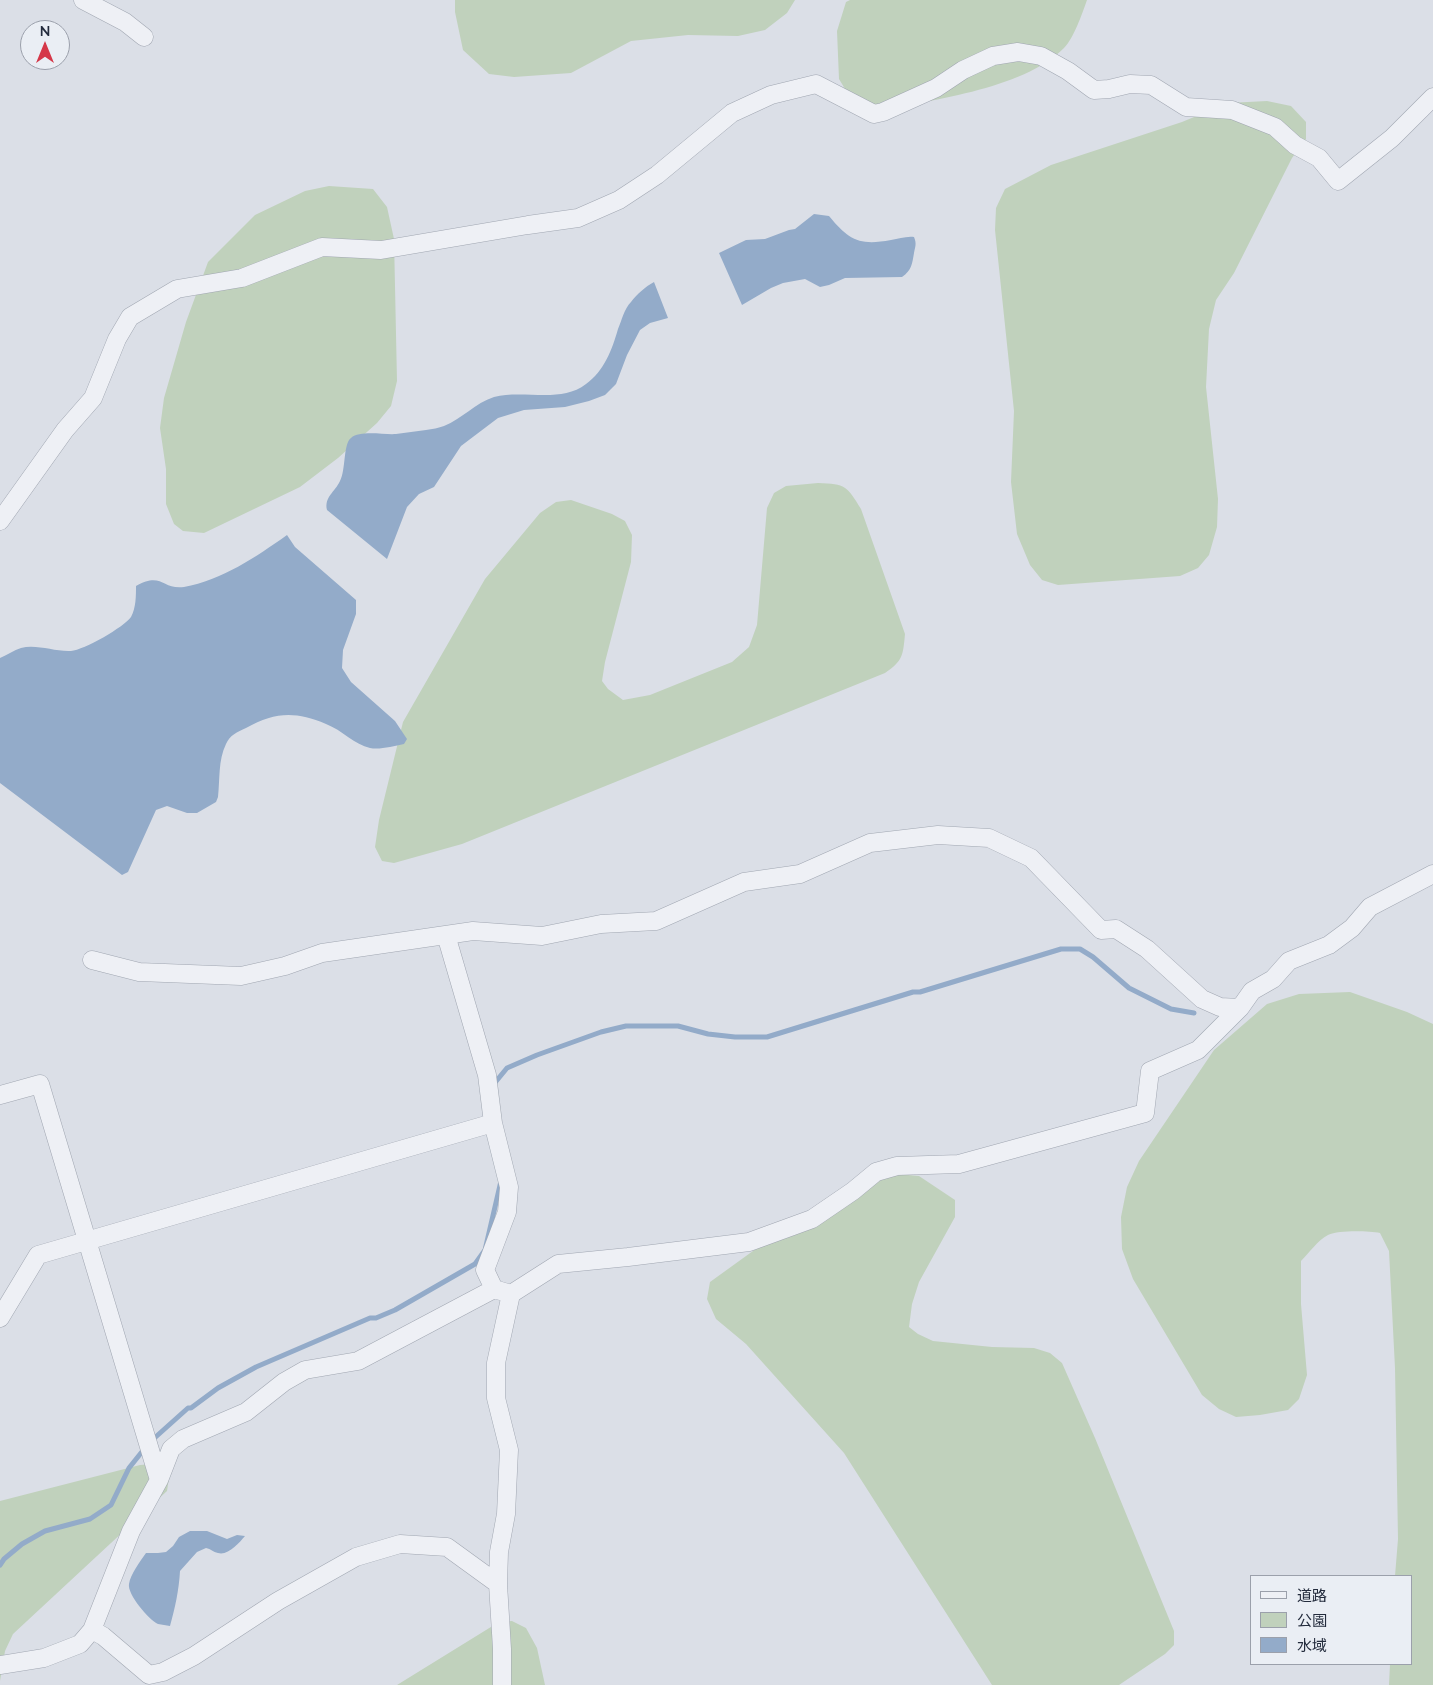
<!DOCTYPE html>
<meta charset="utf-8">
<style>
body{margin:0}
#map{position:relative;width:1433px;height:1685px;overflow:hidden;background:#dbdfe7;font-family:Mulish,"Noto Sans JP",sans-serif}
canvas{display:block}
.legend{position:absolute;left:1250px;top:1575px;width:162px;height:90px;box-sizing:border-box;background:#eaeef4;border:1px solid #9ba0ab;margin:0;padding:6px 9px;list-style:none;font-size:15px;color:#242c3d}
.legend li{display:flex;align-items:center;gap:10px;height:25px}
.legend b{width:25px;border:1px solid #9ba0ab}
.north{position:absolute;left:20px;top:20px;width:50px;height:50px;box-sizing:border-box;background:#eaeef4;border:1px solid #9ba0ab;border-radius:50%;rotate:0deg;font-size:14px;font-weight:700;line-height:20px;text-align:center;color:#242c3d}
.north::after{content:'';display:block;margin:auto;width:18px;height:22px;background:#d53748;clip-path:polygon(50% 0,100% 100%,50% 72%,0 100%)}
</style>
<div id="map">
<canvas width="1433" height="1685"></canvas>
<ul class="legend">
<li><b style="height:6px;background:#eef0f5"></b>道路</li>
<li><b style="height:14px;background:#c0d1bc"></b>公園</li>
<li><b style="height:14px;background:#93abc9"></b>水域</li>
</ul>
<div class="north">N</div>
</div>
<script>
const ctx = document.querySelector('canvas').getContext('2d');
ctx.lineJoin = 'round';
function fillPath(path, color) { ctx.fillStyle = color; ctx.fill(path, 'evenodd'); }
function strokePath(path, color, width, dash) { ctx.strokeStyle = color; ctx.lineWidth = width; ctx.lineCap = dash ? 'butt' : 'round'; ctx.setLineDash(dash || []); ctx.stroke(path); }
fillPath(new Path2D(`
 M455,0H795L787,13L765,30L738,36L688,35L631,41L571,73L514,77L489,74L463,50L455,12Z
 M850,0H1087C1082,14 1074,38 1064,48C1023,90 925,101 869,112L856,107L839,79L837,31L846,2Z
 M1267,101L1291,106L1306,122V139L1292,158L1234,273L1216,300L1209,329L1206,387L1218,499L1217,527L1209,555L1198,568L1180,576L1058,585L1042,580L1030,565L1017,534L1011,482L1014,411L995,230L996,208L1005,189L1051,165L1182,122L1228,103Z
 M329,186L373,189L387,207L394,239L397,381L391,406L377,423L338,458L300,487L204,533L183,531L174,524L166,504V469L160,428L164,398L186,322L208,262L255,215L305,191Z
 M818,483C846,484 847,486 861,509L905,634C903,655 903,661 885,673L462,844L394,863L382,861L375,847L379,820L403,722L485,579L540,513L556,502L571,500L612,514L625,521L632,535L631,562L605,662L602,681L608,689L623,700L650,695L732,662L749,647L757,625L767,508L774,493L786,486Z
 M1350,992L1407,1012L1433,1024V1685H1389L1390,1664H1412V1576H1395L1398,1539L1395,1368L1389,1251L1380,1233C1368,1231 1339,1230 1328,1235C1318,1240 1309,1253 1301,1261V1304L1307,1375L1299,1399L1288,1410L1260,1415L1236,1417L1219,1409L1202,1395L1133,1279L1122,1249L1121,1217L1127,1187L1139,1161L1214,1050L1267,1004L1299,994Z
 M897,1174L919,1176L955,1200V1217L919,1282L912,1304L909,1327L918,1334L933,1341L992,1347L1034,1348L1050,1353L1062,1363L1095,1438L1174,1631V1645L1165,1654L1119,1685H992L844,1453L746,1344L716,1319L707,1299L710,1282L825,1199L858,1179Z
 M154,1464L169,1478L167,1491L13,1634L5,1651L0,1681V1501L140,1465Z
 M512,1621L526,1628L537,1648L545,1685H397L499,1622Z`), '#c0d1bc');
fillPath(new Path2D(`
 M814,214L829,216C849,240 859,246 891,240C899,239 906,236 914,237C917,244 915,247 914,253C912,264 912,270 902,277L845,278L829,285L820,287L805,279L783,283L771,288L742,305L719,253L746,240L765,239L789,230L795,229Z
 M654,282L668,318L650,323L640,330L627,355L616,384L605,395L589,401L565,407L524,410L498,418L461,446L434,487L419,494L407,507L387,559L327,510C324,497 335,492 340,481C346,470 343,444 351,438C360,430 384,435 396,434C406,433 416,431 426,430C432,429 439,428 444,426C462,419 475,403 494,397C524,389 560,404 586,384C604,371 612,350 618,329C622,320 624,309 631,302C637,294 645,287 654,282Z
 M287,535L295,547L356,600V614L343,650L342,668L351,682L395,721L407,739L404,744C393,746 380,750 370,748C355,745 342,730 326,724C295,711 275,712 246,728C237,732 230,735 226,744C218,760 220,780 218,797L216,802L197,813H187L167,806L156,810L128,872L122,875L0,783V658C7,655 14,650 21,648C37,644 55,652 71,651C84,650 124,627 131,617C136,608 136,596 136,586C162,571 162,590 184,587C222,580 256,557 287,535Z
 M190,1531H207L227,1539L237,1535L245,1536C239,1543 228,1556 218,1553C213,1552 211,1549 206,1548L197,1552L180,1571C179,1590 175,1608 170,1626C166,1625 162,1625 158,1624C149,1620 127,1594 129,1584C130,1575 141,1560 146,1553H158L166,1552L173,1546L179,1537Z`), '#93abc9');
strokePath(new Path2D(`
 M493,1085L507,1068L537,1055L601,1032L626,1026H678L708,1034L735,1037H767L913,992H920L1061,949H1080L1093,957L1129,988L1171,1009L1194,1013
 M150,1442L188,1408H191L218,1388L256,1367L370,1318H376L395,1310L475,1264L485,1250L501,1181
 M0,1565L4,1559L22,1544L45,1531L90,1519L111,1505L129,1468L145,1448`), '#93abc9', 5);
const minor = new Path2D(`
 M83,0L125,22L144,37
 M0,521L65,430L93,398L117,339L130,317L177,289L242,278L322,247L381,250L528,225L578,218L619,200L657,175L732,113L771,95L816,84L874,114L883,112L936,88L963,70L993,56L1018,52L1041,56L1068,71L1094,90L1109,89L1130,84L1151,85L1186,107L1232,110L1275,127L1295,145L1319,158L1338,181L1392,138L1433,97
 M446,935L487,1075L493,1123L509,1187L507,1212L485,1270L494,1289
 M92,960L139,972L241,976L285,966L322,953L473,931L542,936L601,924L656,921L744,882L800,874L870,843L938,835L989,838L1031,858L1101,930L1116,929L1147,949L1202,999L1220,1007L1240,1008
 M0,1095L40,1084L159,1480
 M0,1318L38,1255L493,1123
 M92,1630L103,1636L149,1675L163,1672L194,1656L278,1601L356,1557L400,1544L447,1547L498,1584
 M0,1665L44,1658L80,1644L92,1630L131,1531L159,1480L171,1449L183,1439L246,1412L284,1382L305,1370L358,1361L494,1289L511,1294
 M502,1685V1649L498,1584L499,1552L506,1514L509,1450L496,1398V1363L511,1294L558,1264L628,1257L749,1242L812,1219L853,1191L876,1172L897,1166L959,1164L1145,1113L1150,1071L1198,1050L1240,1008L1252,991L1273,979L1289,961L1329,945L1352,928L1370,907L1433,874`);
strokePath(minor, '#a0a6b1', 19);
strokePath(minor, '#eef0f5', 18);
</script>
